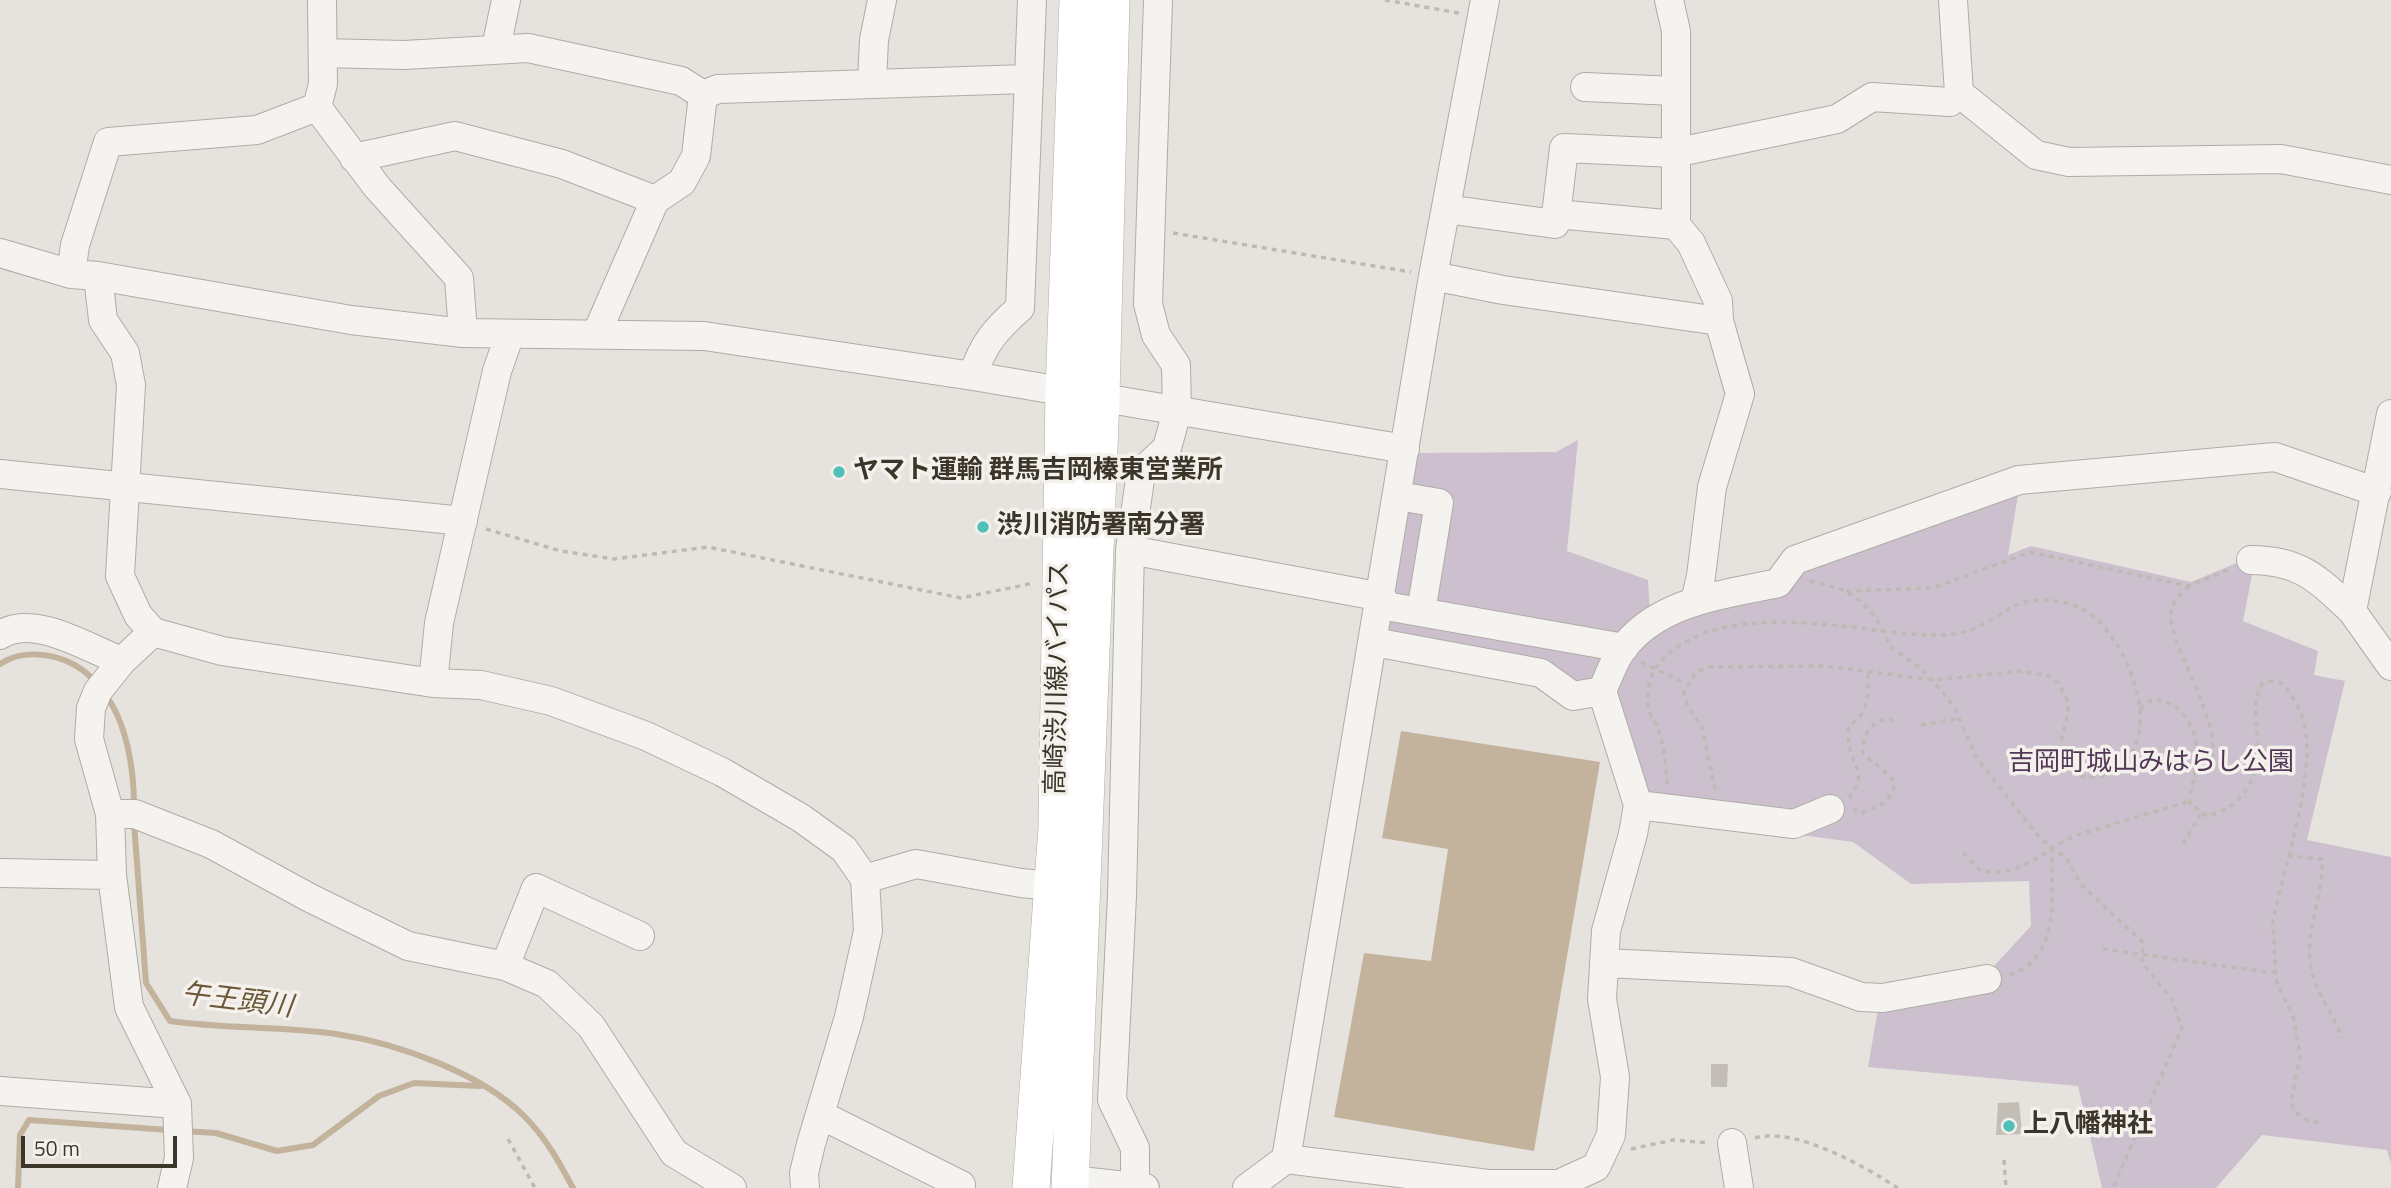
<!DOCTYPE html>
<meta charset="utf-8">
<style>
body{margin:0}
#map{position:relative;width:2391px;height:1188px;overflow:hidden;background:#e6e3de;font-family:"Titillium Web",sans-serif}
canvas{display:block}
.scale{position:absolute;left:21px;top:1136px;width:156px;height:32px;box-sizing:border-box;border:4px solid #3b3629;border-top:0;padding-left:9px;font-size:21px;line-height:24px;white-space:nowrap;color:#3b3629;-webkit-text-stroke:5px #f4f1ed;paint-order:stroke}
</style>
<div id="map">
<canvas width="2391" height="1188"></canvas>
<div class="scale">50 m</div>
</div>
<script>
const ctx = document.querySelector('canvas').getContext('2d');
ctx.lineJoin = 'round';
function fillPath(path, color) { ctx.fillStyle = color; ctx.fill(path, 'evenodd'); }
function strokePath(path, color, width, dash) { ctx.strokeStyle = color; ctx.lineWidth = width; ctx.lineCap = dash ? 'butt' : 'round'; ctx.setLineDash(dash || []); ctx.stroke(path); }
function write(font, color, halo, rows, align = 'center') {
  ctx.font = font + ' "Titillium Web","Noto Sans JP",sans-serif'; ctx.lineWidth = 7; ctx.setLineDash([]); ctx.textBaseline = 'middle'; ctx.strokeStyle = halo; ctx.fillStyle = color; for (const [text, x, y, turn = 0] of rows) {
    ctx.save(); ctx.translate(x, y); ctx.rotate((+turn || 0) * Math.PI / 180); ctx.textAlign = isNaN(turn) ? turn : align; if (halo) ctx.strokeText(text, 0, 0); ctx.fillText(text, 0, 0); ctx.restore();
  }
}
fillPath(new Path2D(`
 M1578,440L1567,551L1648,580L1650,611L1798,567L2019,489L2008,555L2031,546L2191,582L2256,555L2243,621L2318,651L2314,675L2345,681L2307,840L2391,857V1163L2387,1150L2262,1135L2216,1188H2102L2078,1086L1868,1067L1881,992L1992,968L2031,926L2029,881L1911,884L1853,842L1646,814L1607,692L1574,691L1380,638L1411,453L1556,452Z`), '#ccc0cf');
fillPath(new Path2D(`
 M1401,731L1600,762L1534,1151L1334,1117L1364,953L1431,961L1448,849L1382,838Z`), '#c3b39c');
strokePath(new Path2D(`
 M0,664C28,645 75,656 95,682
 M104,693C127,722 134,770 134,806
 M134,823L146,983L170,1021C225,1029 281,1026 336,1034C396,1043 482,1073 525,1117C546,1138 559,1162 573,1188
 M184,1131L216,1133L277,1151L313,1145L379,1096L414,1083L480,1086
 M18,1188L20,1135L29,1120L169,1130`), '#c3b39c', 6);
fillPath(new Path2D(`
 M1711,1064H1728L1727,1087H1711Z
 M2019,1102L2022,1134L1996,1135L1998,1103Z`), '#c2beb6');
const minor = new Path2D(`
 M322,0L323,84L317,107L377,187L459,278L463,333
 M1669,0L1676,31V225L1691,243L1718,301L1719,321L1740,394L1712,487L1701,576L1695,602
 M1953,0L1959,93
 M496,48L506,0
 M323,53L404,55L528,48L681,81L703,95
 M872,82L874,40L882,0
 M1585,87L1675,91
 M354,158L455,136L562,164L655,200
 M1446,209L1555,224L1564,148L1674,153L1837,119L1872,97L1950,102L1959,93L2036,155L2069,162L2281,159L2391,180
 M1556,214L1676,225
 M0,253L71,274L98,276L103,320L125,353L131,385L120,576L138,615L153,632L222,651L433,683L481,685L551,701L646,736L722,772L801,818L844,849L865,879L868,931L849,1017L811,1144L804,1173L805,1188
 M71,274L75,245L108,142L257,130L317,107
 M98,276L351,320L463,333L704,336L973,376L1405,449
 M1433,276L1503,290L1719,321
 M596,335L655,200L682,182L696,156L703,95L718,89L1027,79
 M973,376C982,345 996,329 1020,308L1032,0
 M2391,414L2352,611L2391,666
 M0,474L463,521
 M1398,496L1439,503L1421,612
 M1130,550L1382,597
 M2251,560C2300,560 2318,579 2352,611
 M1380,605L1624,648
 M153,632L122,661L98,691L91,708L89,739L110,814L112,875L129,1007L177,1104L179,1158L172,1188
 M0,635C35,613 88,649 122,661
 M1374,642L1541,673L1573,696L1602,691
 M433,683L439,623L497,371L510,334
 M1638,805L1794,824L1830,809
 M110,814H135L211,844L310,898L408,946L505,966L547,984L591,1026L674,1153L732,1188
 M0,873L112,875
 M865,879L916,864L1021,883L1053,886
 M1604,963L1791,972L1861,997L1883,998L1987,979
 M505,966L536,888L640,936
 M0,1091L177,1104
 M821,1115L961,1185
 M1732,1143L1739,1188
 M1286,1159L1488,1184H1559L1596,1167L1611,1135L1615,1077L1602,999L1606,931L1633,834L1638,805L1602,691C1608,678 1613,663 1621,651C1657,601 1722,595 1778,583L1795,560L2019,480L2275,457L2377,492
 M1071,1180L1145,1188
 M1135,1186V1148L1112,1100L1122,896L1130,550L1141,472L1167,448L1177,411L1176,365L1156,335L1148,304L1158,0
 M1247,1188L1286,1159L1433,276L1485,0`);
const major = new Path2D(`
 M1031,1188L1057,827L1064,391L1078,0
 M1070,1188L1101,397L1111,0`);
strokePath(minor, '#afaca4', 30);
strokePath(major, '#b0ab9e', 38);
strokePath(new Path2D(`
 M1385,0L1459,13
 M1173,233L1411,272
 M486,529L561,551L614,559L708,547L961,598L1034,583
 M1810,581L1844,590L1861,601L1875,616L1891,647L1923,670L1944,694L1954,707L1976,757L2020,813L2040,838L2066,858L2082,886L2143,942L2142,963L2171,998L2182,1028L2114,1186
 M2189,586C2184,592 2174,600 2172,607C2161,637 2227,723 2210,762C2207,768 2199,773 2194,777
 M1846,591L1933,588L2030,552L2189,586L2230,569
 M1641,662L1686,684
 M2140,709L2153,699C2182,700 2200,732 2197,760C2196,775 2190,788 2190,804L2207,816C2239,809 2259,781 2258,748C2258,724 2250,706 2262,684L2271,681L2283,684C2293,697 2302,711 2305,727C2315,776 2284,869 2273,920L2276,980L2294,1019L2300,1056L2291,1102L2294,1111L2307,1120L2321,1123
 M1921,725L1957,719
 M1667,784C1666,765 1664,743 1657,726C1654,720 1649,714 1648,707C1646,695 1649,676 1657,666C1710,599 1836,627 1909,634C1930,635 1947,637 1967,631C1986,626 2001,612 2019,604C2040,595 2077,601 2094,617C2132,650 2170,748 2106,774C2091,780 2080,778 2066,769L2060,747L2068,712L2067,700L2058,682L2049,676L2022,671L1934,680L1826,666L1709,667L1695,673L1684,692L1687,704L1702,728L1715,789
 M1849,798C1873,769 1843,764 1849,726C1870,712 1868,695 1868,672
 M1853,808L1861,813C1880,807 1889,803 1895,784C1886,769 1874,765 1863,753C1863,732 1869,724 1889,718L1896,724
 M2183,844L2201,814
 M1963,853L1981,871C2024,877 2042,850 2077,835L2190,801
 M2288,856L2322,859C2324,896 2304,932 2311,968C2316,993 2334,1015 2342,1038
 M2103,949L2274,973
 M2010,975C2062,956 2051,896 2052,851
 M1755,1138C1795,1126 1865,1167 1898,1188
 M508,1139L535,1188
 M1631,1149L1673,1140L1710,1143
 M2004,1160L2006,1188`), '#bdbab4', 3.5, [5, 5]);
strokePath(minor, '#f5f3f0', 28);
strokePath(major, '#fff', 37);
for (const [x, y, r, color] of [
 [839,472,7,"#4ec0b7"],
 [983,527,7,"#4ec0b7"],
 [2009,1126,7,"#4ec0b7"]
]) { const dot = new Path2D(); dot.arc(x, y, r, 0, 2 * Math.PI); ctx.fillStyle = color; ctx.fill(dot); strokePath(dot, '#f4f1ed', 2.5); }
write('bold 26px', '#3b3629', '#f4f1ed', [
 ["ヤマト運輸 群馬吉岡榛東営業所",853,472],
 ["渋川消防署南分署",997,527],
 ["上八幡神社",2023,1126]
], 'left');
write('26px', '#3b3629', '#f4f1ed', [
 ["高崎渋川線バイパス",1059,678,-89]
]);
write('26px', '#523756', '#f4f1ed', [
 ["吉岡町城山みはらし公園",2151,764]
]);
write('italic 28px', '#6b5737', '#f4f1ed', [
 ["午王頭川",237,1002,7]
]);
</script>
